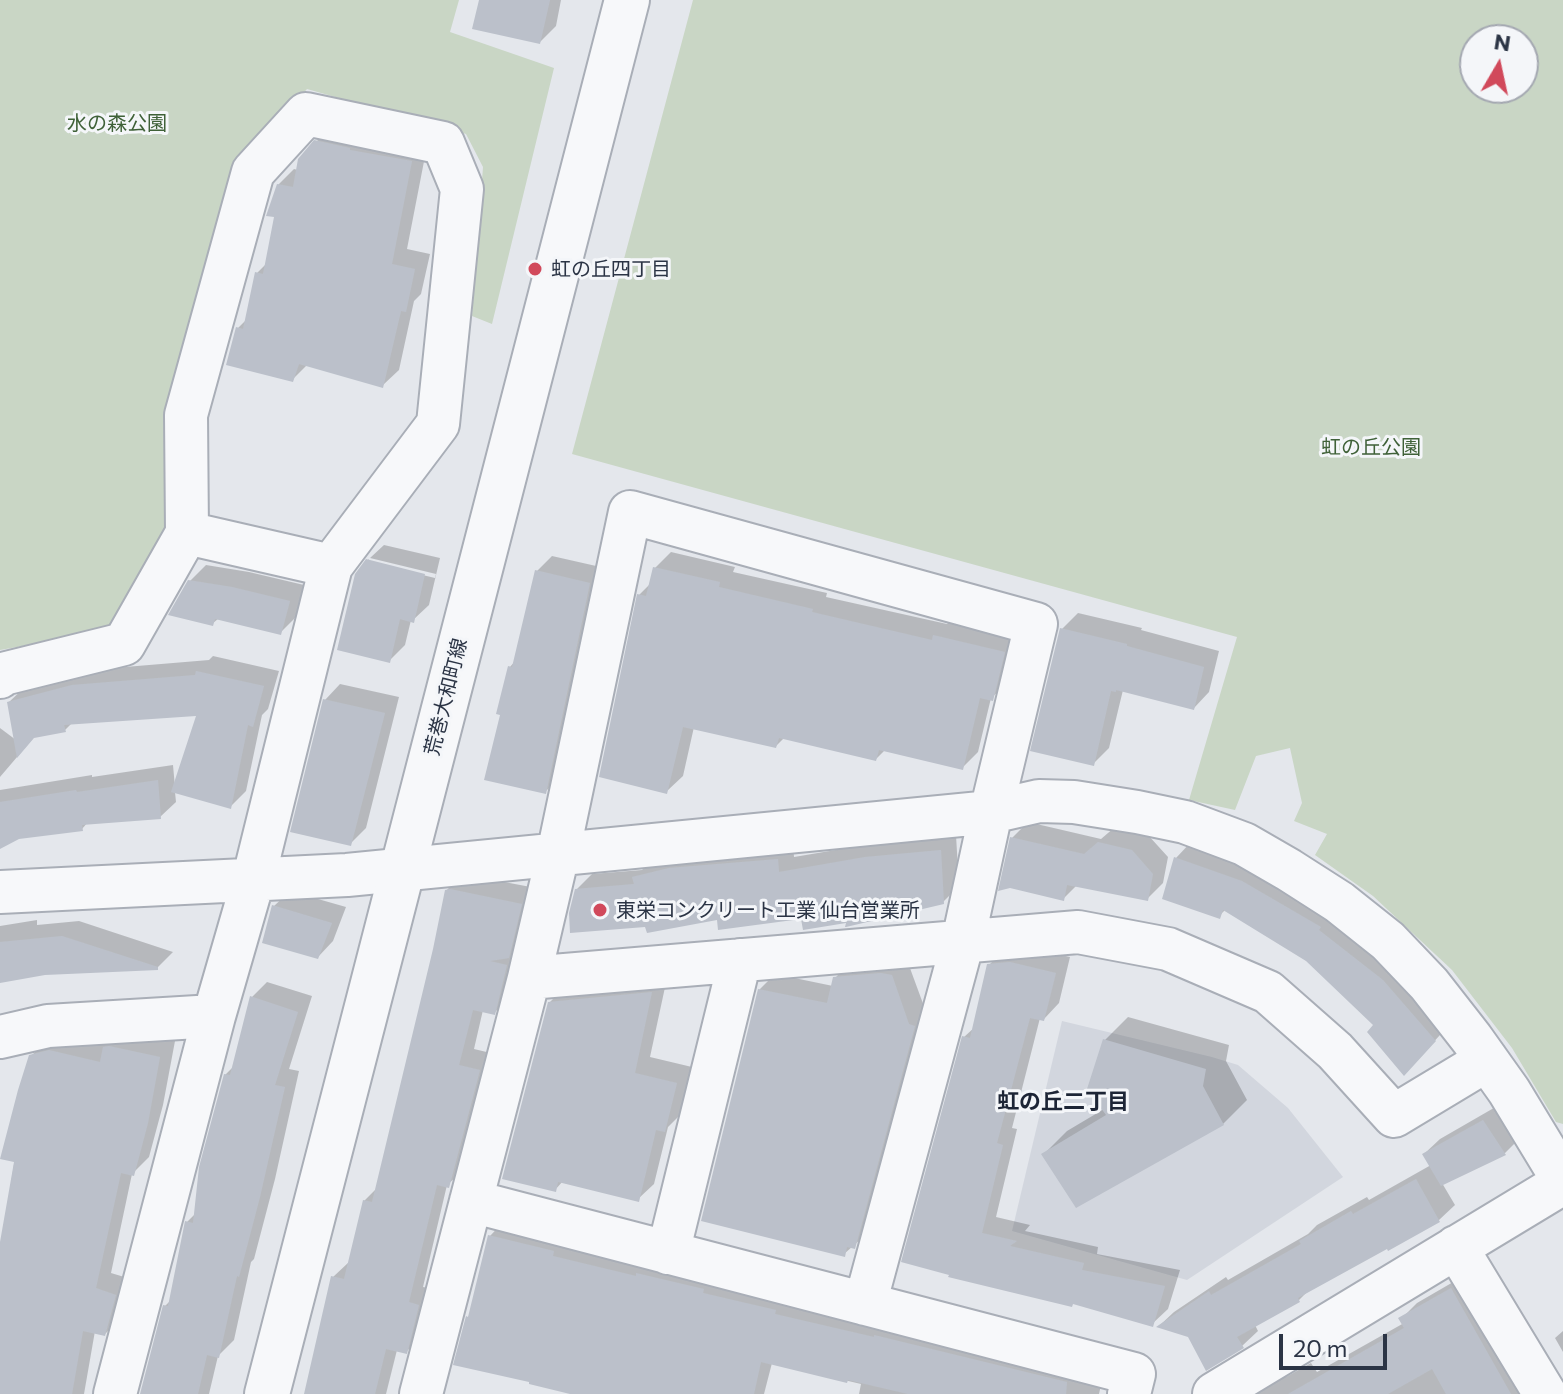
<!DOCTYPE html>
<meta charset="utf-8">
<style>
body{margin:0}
#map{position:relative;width:1563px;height:1394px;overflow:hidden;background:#e4e7ec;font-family:Commissioner,sans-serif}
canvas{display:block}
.north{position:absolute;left:1459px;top:24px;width:80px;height:80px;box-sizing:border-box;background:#f4f6f9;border:2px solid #a4a8b1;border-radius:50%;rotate:9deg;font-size:22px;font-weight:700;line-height:32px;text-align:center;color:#2b3445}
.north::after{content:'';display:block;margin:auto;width:28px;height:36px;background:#d1495b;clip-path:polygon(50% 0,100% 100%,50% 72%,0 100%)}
.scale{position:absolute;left:1279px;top:1334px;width:108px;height:36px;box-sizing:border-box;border:4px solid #2b3445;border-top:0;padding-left:10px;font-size:24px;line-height:28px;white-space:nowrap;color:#2b3445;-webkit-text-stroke:6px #f4f6f9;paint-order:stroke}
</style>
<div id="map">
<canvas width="1563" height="1394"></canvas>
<div class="north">N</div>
<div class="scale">20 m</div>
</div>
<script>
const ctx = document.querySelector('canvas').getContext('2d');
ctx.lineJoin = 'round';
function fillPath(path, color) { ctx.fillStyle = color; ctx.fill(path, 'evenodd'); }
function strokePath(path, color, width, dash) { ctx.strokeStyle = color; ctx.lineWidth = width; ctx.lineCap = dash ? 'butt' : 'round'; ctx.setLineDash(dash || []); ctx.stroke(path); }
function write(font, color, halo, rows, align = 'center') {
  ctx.font = font + ' Commissioner,"Noto Sans JP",sans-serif'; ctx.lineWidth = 6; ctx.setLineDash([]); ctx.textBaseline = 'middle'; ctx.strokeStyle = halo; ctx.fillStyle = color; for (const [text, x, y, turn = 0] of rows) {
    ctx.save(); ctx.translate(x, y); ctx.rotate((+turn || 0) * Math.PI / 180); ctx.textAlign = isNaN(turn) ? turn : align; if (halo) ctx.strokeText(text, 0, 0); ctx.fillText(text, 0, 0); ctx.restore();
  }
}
fillPath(new Path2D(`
 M1062,1021L1212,1057L1238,1065L1288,1108L1343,1177L1187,1280L1012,1231Z`), '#d2d6de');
fillPath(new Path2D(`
 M0,0H459L450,32L554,68L492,324L472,316L483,167L466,134L307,89L238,166L168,521L114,630L0,650Z
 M693,0H1563V1124L1556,1122L1512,1048L1452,970L1373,896L1315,855L1327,834L1294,821L1302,803L1290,748L1256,756L1235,810L1189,800L1237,637L572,454ZM1475,40H1523V88H1475Z`), '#c9d6c5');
fillPath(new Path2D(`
 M481,0H561L556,26L540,42Z
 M332,126L427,146L407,249L430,254L421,294L414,301L399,370L383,385L308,364L292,380L238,328L247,319L257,273L267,263L276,215L278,185L294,169L298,170L316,142Z
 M384,545L440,558L429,605L413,620H411L405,645L389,661L357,575L369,559V562L435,578L436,574L370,558Z
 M671,552L735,567L733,572L827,593L826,597L947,624L951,620L1019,636L1008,683L991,698L978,752L963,767L885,750L876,759L785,737L776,746L694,727L683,776L667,791L639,595L652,582L655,568Z
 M552,556L605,568L561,776L545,792L502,714L510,667L515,661L537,571Z
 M206,565L249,572L304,585L296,617L280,633L219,618L212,624L190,581Z
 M1078,613L1142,628L1141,630L1219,651L1209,692L1194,708L1123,690L1109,748L1093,764L1062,629Z
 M213,656L279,671L268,709L262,715L246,791L231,806L175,792L176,802L160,817L88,822L82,829L19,837L0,847V790L92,775V777L173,765L175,787L199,714L72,723L65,730L35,736L0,777V728L16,740L9,702L25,687L89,670L209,660Z
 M340,684L399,697L366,828L350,844L325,700Z
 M1028,822L1101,839L1115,827L1148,835L1168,857L1163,883L1147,899L1077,885L1063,899L1012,838Z
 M956,835L959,886L943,902L848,920L803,917L718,918L647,925L576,890L592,874L642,870L650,862L793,844L794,857L883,842Z
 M1191,842L1258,866L1335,911L1450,1024L1419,1058L1376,1025L1307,959L1226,909L1219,916L1176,858Z
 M462,874L536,888L510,997L494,1013L483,1010L474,1049L495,1054L464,1170L447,1185L423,1287L434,1289L422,1336L406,1352L397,1350L386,1394H306L333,1277L349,1262L364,1201L377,1188L435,949L446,891Z
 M290,891L346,907L333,941L318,957L274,906Z
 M37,920V925L79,921L173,952L157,968L45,973L0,981V926Z
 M1027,947L1070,957L1059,1003L1044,1019L1040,1018L1012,1128L1017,1129L996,1217L1030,1225L1025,1231L1098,1247L1097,1254L1180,1270L1168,1309L1152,1324L1075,1302L951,1275L964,1037L975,1027L989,965L1005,949Z
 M907,960L925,1009L870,1231L844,1254L759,990L775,974L833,986L835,978L851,962Z
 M667,978L650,1057L692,1067L681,1114L668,1127L654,1184L638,1199L563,1181L555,1190L549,1003L565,987Z
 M267,982L312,996L289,1069L299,1071L275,1179L254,1259L251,1262L234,1340L218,1356L209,1394H142L165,1306L171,1300L187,1222L196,1213L225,1075L234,1066L252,997Z
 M1128,1017L1229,1045L1226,1061L1247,1100L1223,1124L1043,1155L1067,1131L1104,1109L1105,1040Z
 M126,1031L175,1041L163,1105L149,1157L132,1174L111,1273L131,1279L121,1318L105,1334L95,1331L84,1394H0V1253L31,1056L47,1040L66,1035L108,1045L121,1032Z
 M1499,1105L1520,1138L1505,1153L1442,1183L1455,1205L1439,1220L1389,1248L1387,1246L1309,1290L1299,1300L1255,1325L1258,1331L1242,1346L1189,1335L1159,1326L1174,1312L1226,1277L1228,1280L1308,1234L1317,1225L1367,1197L1369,1200L1431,1165L1424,1154L1440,1139Z
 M505,1220L1104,1372L1099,1394H859L861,1384L772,1363L764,1394H579L468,1317L471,1314L490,1236Z
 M1467,1274L1534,1394H1256L1285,1375L1286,1377L1311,1363L1317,1372L1404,1323L1401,1319L1417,1303Z
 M1563,1331V1352L1555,1338Z`), '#0003');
fillPath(new Path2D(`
 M479,0H550L540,44L472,29Z
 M314,140L350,148V150L412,161L392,264L415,269L406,312L401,311L383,388L299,364L293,382L226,365L236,327L243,329L255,272L263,274L274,217L266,216L277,184L293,187L298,159Z
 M366,559L425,574L414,623L400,619L390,663L337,650L355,574Z
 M653,567L720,582L719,587L813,609L812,612L932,640L933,635L1005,652L993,701L980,698L963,770L879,750L876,761L779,738L776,748L683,727L667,794L599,777L637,594L646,596Z
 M535,570L590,583L546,794L484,780L500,715L496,714L508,666L512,667Z
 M188,580L232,587L290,601L281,635L215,619L213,626L168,615Z
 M1060,628L1127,644V646L1204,667L1194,710L1116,690V692L1111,691L1094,766L1030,751Z
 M196,671L264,686L253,727L248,725L231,809L171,792L196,716L64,725L66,732L34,738L17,758L7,702L72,685L195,675Z
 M323,699L385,713L351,846L290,832Z
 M158,780L161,819L82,825L83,831L19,839L0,849V802L76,790L77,792Z
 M1010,837L1084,854L1098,842L1132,850L1153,874L1148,901L1067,885L1064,901L1010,888L998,891Z
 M941,850L944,904L846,927H845L846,923L803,930L801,919L718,930L717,920L647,933L645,927L570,933L569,913L575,889L634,884L632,877L669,868L778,859L779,872L865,857Z
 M1174,857L1242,881L1321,927L1319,930L1383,980L1436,1041L1404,1076L1367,1032L1373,1025L1306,961L1223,910L1220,919L1162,899Z
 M450,889L522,904L509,958L490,961L507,965L495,1015L473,1010L459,1065L480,1070L449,1188L437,1185L409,1302L419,1305L407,1354L386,1349L375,1394H304L331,1276L344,1279L363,1200L372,1202L433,949L445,890Z
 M272,905L332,923L318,959L262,943Z
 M62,936L158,967V970L45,975L0,983V942Z
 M1010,962L1056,973L1044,1021L1030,1018L997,1143L1003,1145L982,1233L1017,1241L1010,1246L1084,1263L1082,1270L1165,1286L1153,1327L1073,1304L1072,1307L948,1277L949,1275L901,1262L962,1036L970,1038L987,964Z
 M881,973L892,975L909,1024L915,1026L855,1249L847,1247L845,1257L701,1221L758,989L827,1003L833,977Z
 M652,992L635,1073L677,1083L665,1132L656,1130L639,1202L558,1182L556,1192L502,1179L548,1002Z
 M250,996L298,1012L275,1085L285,1087L260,1197L239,1277L237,1276L219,1358L207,1355L198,1394H140L163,1305L168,1306L185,1221L193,1223L199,1167L224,1074L230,1075Z
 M1103,1039L1206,1069L1203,1086L1224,1125L1076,1208L1041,1154L1106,1115L1087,1089Z
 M109,1046L160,1057L148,1123L134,1176L121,1173L96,1288L116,1295L105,1336L83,1331L72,1394H0V1242L14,1162L0,1159L18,1090L29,1055L49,1050L100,1062L103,1047Z
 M1483,1120L1506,1155L1441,1186L1422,1154Z
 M1416,1179L1440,1222L1388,1251L1387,1249L1298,1298L1300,1302L1237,1337L1244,1348L1206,1371L1188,1337L1156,1327L1209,1291L1211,1295L1301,1244L1299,1241L1351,1211L1353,1214Z
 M488,1235L554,1251L553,1256L636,1276V1273L704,1289L703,1293L776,1310L775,1314L874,1337V1335L1067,1382L1066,1394H908L848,1380L847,1383L761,1362L754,1394H570L529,1384V1382L453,1365L466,1316L468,1317Z
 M1451,1288L1511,1394H1446L1432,1369L1388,1394H1288L1404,1328L1398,1318Z`), '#bbc0ca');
const minor = new Path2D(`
 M187,533L331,566
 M0,677L3,674L124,644L187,533L186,415L253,172L306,114L443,143L462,189L438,424L331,566L253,881L214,1016L115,1394
 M0,892L347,875L991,812L1039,801L1074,802L1137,812L1185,822L1244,844L1289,870L1339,902L1388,941L1429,984L1472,1039L1509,1091L1563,1180
 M529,978L1078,932L1168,949L1268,992L1335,1051L1394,1116L1487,1060
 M0,1037L48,1026L214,1016
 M471,1201L1134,1374L1129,1394
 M1456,1247L1545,1394
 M668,1253L740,960
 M421,1394L529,978L558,854L630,512L1036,624L991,812L963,941L865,1304
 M1214,1394L1563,1183`);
const tertiary = new Path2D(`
 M267,1394L627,0`);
strokePath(minor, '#a9aeb7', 46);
strokePath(tertiary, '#a9aeb7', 48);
strokePath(minor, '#f7f8fa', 42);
strokePath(tertiary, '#f7f8fa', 44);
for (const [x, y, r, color] of [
 [535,269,8,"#d1495b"],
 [600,910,8,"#d1495b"]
]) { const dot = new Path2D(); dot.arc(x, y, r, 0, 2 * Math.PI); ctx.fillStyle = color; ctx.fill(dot); strokePath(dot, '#f4f6f9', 3); }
write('20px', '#3f6138', '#f4f6f9', [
 ["水の森公園",117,123],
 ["虹の丘公園",1371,447]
]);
write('20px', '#2b3445', '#f4f6f9', [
 ["虹の丘四丁目",551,269],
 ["東栄コンクリート工業 仙台営業所",616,910]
], 'left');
write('20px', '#2b3445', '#f4f6f9', [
 ["荒巻大和町線",446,697,-76]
]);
write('bold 22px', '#1d2536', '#f4f6f9', [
 ["虹の丘二丁目",1063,1102]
]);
</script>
